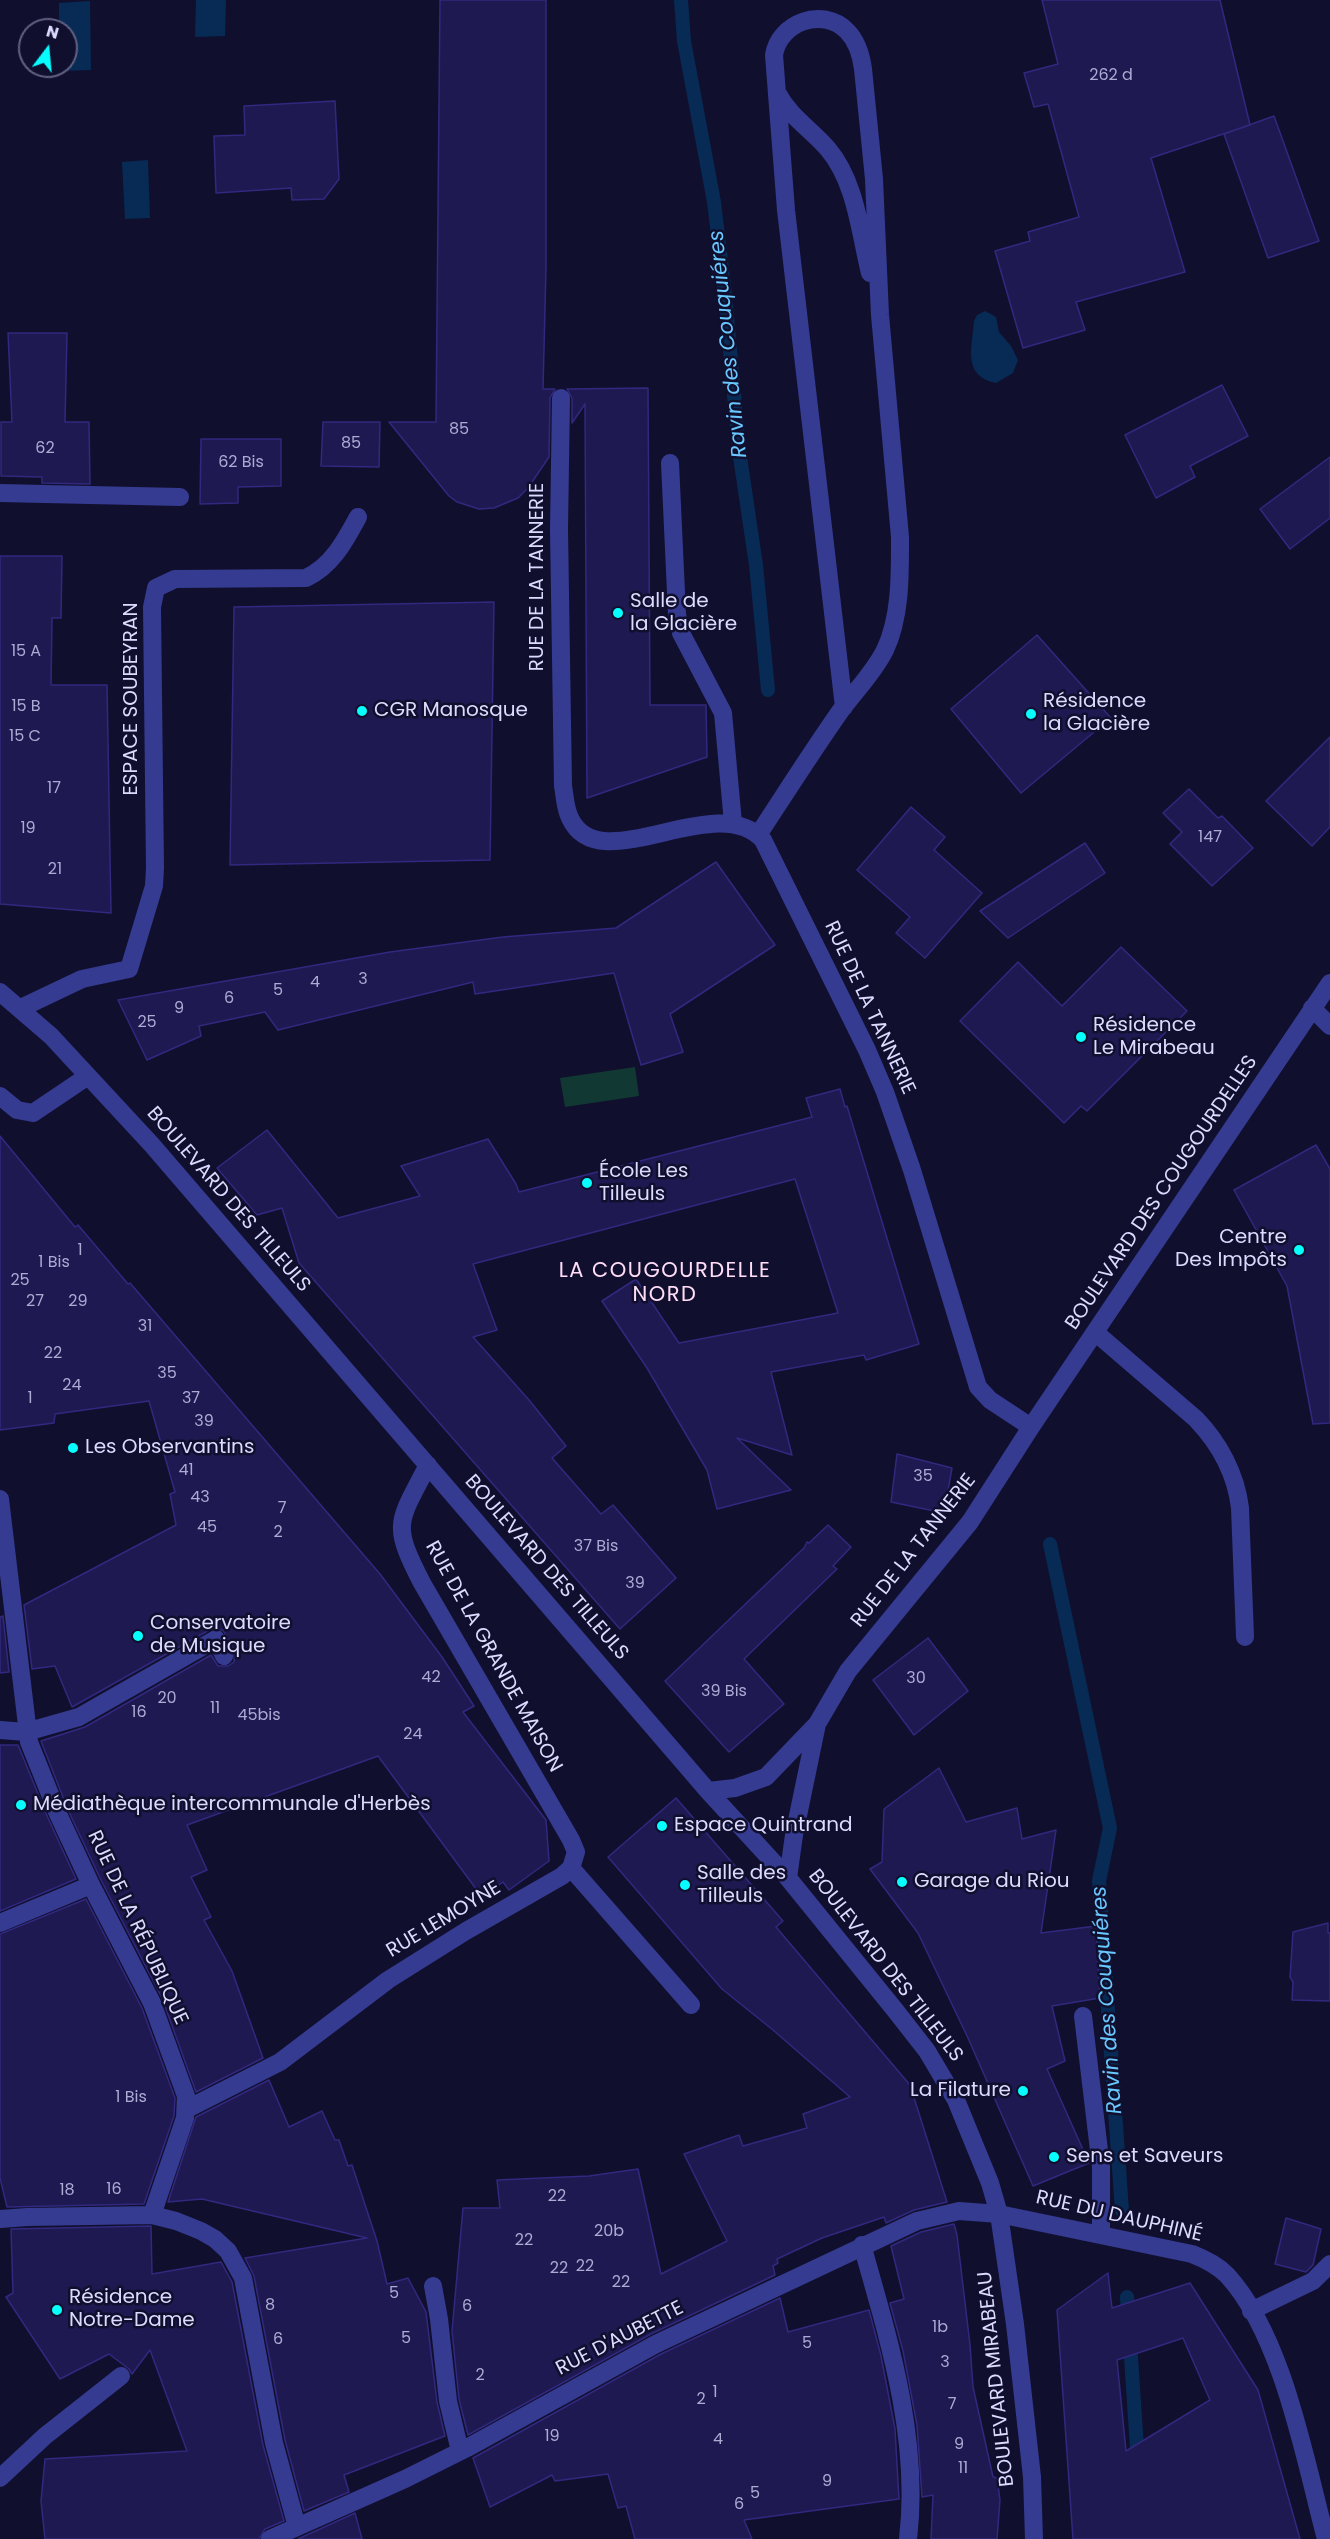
<!DOCTYPE html>
<meta charset="utf-8">
<style>
body{margin:0}
#map{position:relative;width:1330px;height:2539px;overflow:hidden;background:#110f2e;font-family:Poppins,sans-serif}
canvas{display:block}
.north{position:absolute;left:18px;top:18px;width:60px;height:60px;box-sizing:border-box;background:#110f2e;border:2px solid #626182;border-radius:50%;rotate:16deg;font-size:16px;font-weight:700;line-height:24px;text-align:center;color:#dcdbff}
.north::after{content:'';display:block;margin:auto;width:21px;height:27px;background:#07feff;clip-path:polygon(50% 0,100% 100%,50% 72%,0 100%)}
</style>
<div id="map">
<canvas width="1330" height="2539"></canvas>
<div class="north">N</div>
</div>
<script>
const ctx = document.querySelector('canvas').getContext('2d');
ctx.lineJoin = 'round';
function fillPath(path, color) { ctx.fillStyle = color; ctx.fill(path, 'evenodd'); }
function strokePath(path, color, width, dash) { ctx.strokeStyle = color; ctx.lineWidth = width; ctx.lineCap = dash ? 'butt' : 'round'; ctx.setLineDash(dash || []); ctx.stroke(path); }
function write(font, color, halo, rows, align = 'center') {
  ctx.font = font + ' Poppins,sans-serif'; ctx.lineWidth = 5; ctx.setLineDash([]); ctx.textBaseline = 'middle'; ctx.strokeStyle = halo; ctx.fillStyle = color; for (const [text, x, y, turn = 0] of rows) {
    ctx.save(); ctx.translate(x, y); ctx.rotate((+turn || 0) * Math.PI / 180); ctx.textAlign = isNaN(turn) ? turn : align; if (halo) ctx.strokeText(text, 0, 0); ctx.fillText(text, 0, 0); ctx.restore();
  }
}
fillPath(new Path2D(`
 M635,1067L639,1096L565,1107L560,1078Z`), '#113833');
fillPath(new Path2D(`
 M196,0H226L225,36L195,37Z
 M90,1L91,70L59,71V66H66V30H59V3Z
 M148,160L150,218L125,219L122,162Z
 M985,311L996,317L999,332L1011,346L1018,360L1013,373L996,383C962,376 972,348 974,321L977,315Z`), '#072b54');
strokePath(new Path2D(`
 M681,0L684,41L714,202L725,294L739,450L756,565L768,690
 M1050,1544L1110,1828L1099,1881L1122,2211
 M1127,2297L1138,2463`), '#072b54', 14);
const building = new Path2D(`
 M440,0H546V267L543,389H555L550,398L549,457L528,488L518,498L494,508L479,509L457,502L449,496L389,422H436Z
 M1042,0H1220L1250,125L1151,158L1185,272L1076,302L1085,330L1023,348L995,251L1030,241L1028,232L1079,217L1048,104L1034,107L1024,73L1058,64Z
 M335,101L339,179L324,199L292,200L291,188L216,193L214,136L245,135L244,106Z
 M1274,116L1319,241L1268,258L1224,134Z
 M8,333H67L65,422H89L90,484L42,483V477L1,476V422H12Z
 M1222,385L1248,436L1190,466L1195,477L1156,498L1125,435Z
 M648,388L650,705H706L707,757L587,798L585,404L572,423V398L567,389Z
 M323,422H380L379,467L321,466Z
 M201,439H281V486L238,487V503L200,504Z
 M1330,457V518L1290,549L1260,509Z
 M0,556H62L61,618H52L51,685H107L111,913L0,904Z
 M494,602L490,860L230,865L234,607Z
 M1037,635L1111,718L1021,793L951,709Z
 M1330,737V827L1312,846L1266,801Z
 M1189,789L1218,818L1222,816L1253,848L1212,886L1170,844L1182,832L1163,813Z
 M911,807L945,837L934,850L982,893L925,958L896,933L910,917L857,870Z
 M1085,843L1105,873L1008,938L980,911Z
 M716,862L775,945L670,1014L683,1052L641,1065L614,973L475,994L473,982L278,1030L265,1012L199,1026L201,1036L147,1060L118,1000L390,952L503,937L616,928Z
 M1121,947L1187,1011L1087,1111L1081,1106L1064,1123L960,1021L1018,962L1062,1006Z
 M840,1089L845,1107L847,1106L919,1344L866,1360L864,1355L771,1372L792,1455L737,1438L791,1490L717,1509L707,1470L647,1368L602,1301L636,1279L679,1343L838,1313L795,1179L473,1264L497,1330L473,1337L529,1400L566,1446L552,1458L601,1514L613,1505L676,1578L620,1629L299,1263L282,1208L257,1215L217,1168L267,1130L338,1218L420,1196L401,1166L488,1139L516,1184L519,1192L812,1117L806,1098Z
 M0,1136L75,1227L78,1225L128,1284L130,1283L380,1574L442,1657L474,1706L463,1712L546,1820L549,1861L509,1890L503,1882L482,1897L378,1756L187,1825L207,1870L191,1877L211,1917L204,1920L232,1971L263,2058L196,2092L162,1998L101,1880L68,1810L41,1741L85,1727L211,1655L218,1666H228L234,1662V1652L223,1630L211,1629L72,1707L55,1666L32,1669L24,1605L176,1525L170,1494L175,1492L149,1401L55,1414L54,1423L0,1430Z
 M1316,1145L1330,1169V1423L1313,1424L1287,1286L1234,1190Z
 M897,1454L952,1468L944,1513L891,1502Z
 M828,1525L851,1547L833,1566L837,1569L744,1659L784,1704L729,1752L665,1681L804,1548L807,1542L809,1543Z
 M3,1616L9,1672L0,1673V1617Z
 M928,1638L968,1691L914,1735L873,1680Z
 M0,1745H18L48,1818L76,1879L0,1911Z
 M939,1768L966,1822L1017,1808L1022,1839L1056,1830L1041,1933L1096,1926L1100,1998L1052,2006L1065,2061L1047,2069L1089,2163L1033,2186L968,2038L918,1933L870,1869L882,1862L884,1809Z
 M676,1798L783,1921L776,1927L910,2085L947,2202L914,2210L886,2223L884,2217L822,2238L777,2259L778,2263L773,2266L775,2275L651,2334L468,2435L459,2399L452,2331L463,2208H500L497,2180L589,2176L638,2169L661,2274L727,2241L684,2154L739,2135L743,2146L807,2128L803,2114L850,2097L773,2030L722,1989L608,1857Z
 M86,1899L142,2008L175,2098L174,2116L144,2204L7,2207L0,2178V1934Z
 M1328,1923V1933H1330V2001L1292,2000L1293,1982L1290,1977L1293,1932Z
 M269,2080L289,2127L322,2111L335,2140H339L348,2166L352,2165L377,2241L387,2284L408,2278L426,2312L437,2402L445,2436L344,2475L349,2492L304,2511L285,2440L254,2276L245,2258L367,2238L202,2199L168,2202L196,2117Z
 M1286,2218L1321,2229L1313,2265L1306,2272L1275,2264Z
 M954,2224L957,2235L970,2345L973,2387L993,2477L997,2478L1000,2500L997,2539H931L933,2495L922,2497L917,2425L903,2351L890,2303L904,2299L891,2246L921,2232Z
 M151,2226L152,2274L221,2262L232,2282L263,2445L284,2521L265,2529L259,2539H45L41,2501L45,2459L187,2451L150,2350L132,2374L129,2369L109,2354L60,2379L6,2297L13,2293L11,2229Z
 M1108,2273L1112,2308L1190,2283L1258,2390L1300,2539H1073L1057,2310ZM1183,2338L1210,2400L1126,2451L1117,2360Z
 M780,2298L788,2332L869,2310L881,2356L895,2429L899,2499L744,2520L752,2539H635L626,2506L618,2508L608,2474L555,2481L552,2475L490,2507L473,2458L661,2354Z
 M355,2513L362,2539H298Z`);
fillPath(building, '#1f1951');
strokePath(building, '#31297f', 1.5);
strokePath(new Path2D(`
 M778,94C790,117 812,130 828,149C856,182 860,233 870,273
 M561,398L559,529L563,786C565,797 565,808 570,818C599,882 716,788 763,840L867,1050L885,1092L912,1170L978,1387L990,1400L1031,1427
 M670,463L677,614L681,633L723,713L733,823
 M0,493L180,497
 M758,835C785,794 811,753 839,713C854,692 873,674 885,650C901,616 900,574 900,537L880,315L874,179L863,69C861,54 857,41 847,31C822,6 779,23 774,55L786,210L844,707
 M0,992L51,1036L152,1145L708,1791L788,1878L895,2010L927,2051L956,2100L990,2183L999,2214L1015,2324L1032,2477L1034,2539
 M21,1008L82,979L129,969L154,886L155,868L152,607L156,588L175,579L306,578C332,566 345,541 358,517
 M1312,1008L1330,1026
 M0,1096L17,1110L33,1113L88,1076
 M1096,1333L1196,1419C1219,1443 1236,1474 1240,1508L1245,1637
 M428,1465C398,1523 391,1523 422,1583L571,1840L576,1852L571,1868
 M0,1499L29,1742L58,1814L91,1885L152,2003L186,2096L185,2118L152,2215
 M0,1730L26,1732L79,1717L216,1639L224,1656
 M708,1791L735,1788L766,1777L817,1724L848,1671L970,1522L1031,1427L1330,983
 M788,1878L794,1835L817,1724
 M0,1923L91,1885
 M1083,2016L1101,2167V2235
 M187,2109L280,2062L388,1980L466,1931L562,1876L571,1868L691,2005
 M0,2219L27,2217L152,2215L176,2221L201,2231L215,2239L228,2251L243,2278L274,2443L297,2527
 M862,2245C889,2340 920,2439 908,2539
 M433,2286L439,2319L448,2401L460,2451
 M1251,2311L1313,2281L1330,2264
 M0,2478L45,2436L121,2376
 M270,2539L405,2479L467,2448L656,2344L917,2221L959,2211L999,2214L1192,2254C1205,2259 1217,2265 1227,2275C1283,2336 1305,2460 1326,2539`), '#353b91', 18);
for (const [x, y, r, color] of [
 [618,613,6,"#07feff"],
 [362,711,6,"#07feff"],
 [1031,714,6,"#07feff"],
 [1081,1037,6,"#07feff"],
 [587,1183,6,"#07feff"],
 [1299,1250,6,"#07feff"],
 [73,1448,6,"#07feff"],
 [138,1636,6,"#07feff"],
 [21,1805,6,"#07feff"],
 [662,1826,6,"#07feff"],
 [902,1882,6,"#07feff"],
 [685,1885,6,"#07feff"],
 [1023,2091,6,"#07feff"],
 [1054,2157,6,"#07feff"],
 [57,2310,6,"#07feff"]
]) { const dot = new Path2D(); dot.arc(x, y, r, 0, 2 * Math.PI); ctx.fillStyle = color; ctx.fill(dot); strokePath(dot, '#110f2e', 2); }
write('16px', '#adaad4', null, [
 ["262 d",1111,76],
 ["85",459,430],
 ["85",351,444],
 ["62",45,449],
 ["62 Bis",241,463],
 ["15 A",26,652],
 ["15 B",26,707],
 ["15 C",25,737],
 ["17",54,789],
 ["19",28,829],
 ["147",1210,838],
 ["21",55,870],
 ["3",363,980],
 ["4",315,983],
 ["5",278,991],
 ["6",229,999],
 ["9",179,1009],
 ["25",147,1023],
 ["1",80,1251],
 ["1 Bis",54,1263],
 ["25",20,1281],
 ["27",35,1302],
 ["29",78,1302],
 ["31",145,1327],
 ["22",53,1354],
 ["35",167,1374],
 ["24",72,1386],
 ["1",30,1399],
 ["37",191,1399],
 ["39",204,1422],
 ["41",186,1471],
 ["35",923,1477],
 ["43",200,1498],
 ["7",282,1509],
 ["45",207,1528],
 ["2",278,1533],
 ["37 Bis",596,1547],
 ["39",635,1584],
 ["42",431,1678],
 ["30",916,1679],
 ["39 Bis",724,1692],
 ["20",167,1699],
 ["11",215,1709],
 ["16",139,1713],
 ["45bis",259,1716],
 ["24",413,1735],
 ["1 Bis",131,2098],
 ["16",114,2190],
 ["18",67,2191],
 ["22",557,2197],
 ["20b",609,2232],
 ["22",524,2241],
 ["22",585,2267],
 ["22",559,2269],
 ["22",621,2283],
 ["5",394,2294],
 ["8",270,2306],
 ["6",467,2307],
 ["1b",940,2328],
 ["5",406,2339],
 ["6",278,2340],
 ["5",807,2344],
 ["3",945,2363],
 ["2",480,2376],
 ["1",715,2393],
 ["2",701,2400],
 ["7",952,2405],
 ["19",552,2437],
 ["4",718,2440],
 ["9",959,2445],
 ["11",963,2469],
 ["9",827,2482],
 ["5",755,2494],
 ["6",739,2505]
]);
write('20px', '#dcdbff', '#110f2e', [
 ["RUE DE LA TANNERIE",538,577,-90],
 ["ESPACE SOUBEYRAN",132,699,-90],
 ["RUE DE LA TANNERIE",869,1008,65],
 ["BOULEVARD DES COUGOURDELLES",1162,1193,-56],
 ["BOULEVARD DES TILLEULS",228,1200,49],
 ["RUE DE LA TANNERIE",914,1551,-52],
 ["BOULEVARD DES TILLEULS",546,1568,49],
 ["RUE DE LA GRANDE MAISON",493,1657,61],
 ["RUE LEMOYNE",444,1920,-31],
 ["RUE DE LA RÉPUBLIQUE",137,1928,65],
 ["BOULEVARD DES TILLEULS",885,1966,52],
 ["RUE DU DAUPHINÉ",1119,2217,13],
 ["RUE D'AUBETTE",620,2339,-27],
 ["BOULEVARD MIRABEAU",997,2379,-96]
]);
write('20px', '#dcdbff', '#110f2e', [
 ["Salle de",630,602],
 ["la Glacière",630,625],
 ["Résidence",1043,702],
 ["la Glacière",1043,725],
 ["CGR Manosque",374,711],
 ["Résidence",1093,1026],
 ["Le Mirabeau",1093,1049],
 ["École Les",599,1172],
 ["Tilleuls",599,1195],
 ["Centre",1287,1238,"right"],
 ["Des Impôts",1287,1261,"right"],
 ["Les Observantins",85,1448],
 ["Conservatoire",150,1624],
 ["de Musique",150,1647],
 ["Médiathèque intercommunale d'Herbès",33,1805],
 ["Espace Quintrand",674,1826],
 ["Salle des",697,1874],
 ["Tilleuls",697,1897],
 ["Garage du Riou",914,1882],
 ["La Filature",1011,2091,"right"],
 ["Sens et Saveurs",1066,2157],
 ["Résidence",69,2298],
 ["Notre-Dame",69,2321]
], 'left');
write('italic 21px', '#69c8ff', '#110f2e', [
 ["Ravin des Couquiéres",729,344,-96],
 ["Ravin des Couquiéres",1108,2000,-94]
]);
ctx.letterSpacing = '1.5px';
write('21px', '#ffddf6', '#110f2e', [
 ["LA COUGOURDELLE",665,1272],
 ["NORD",665,1296]
]);
ctx.letterSpacing = '0px';
</script>
